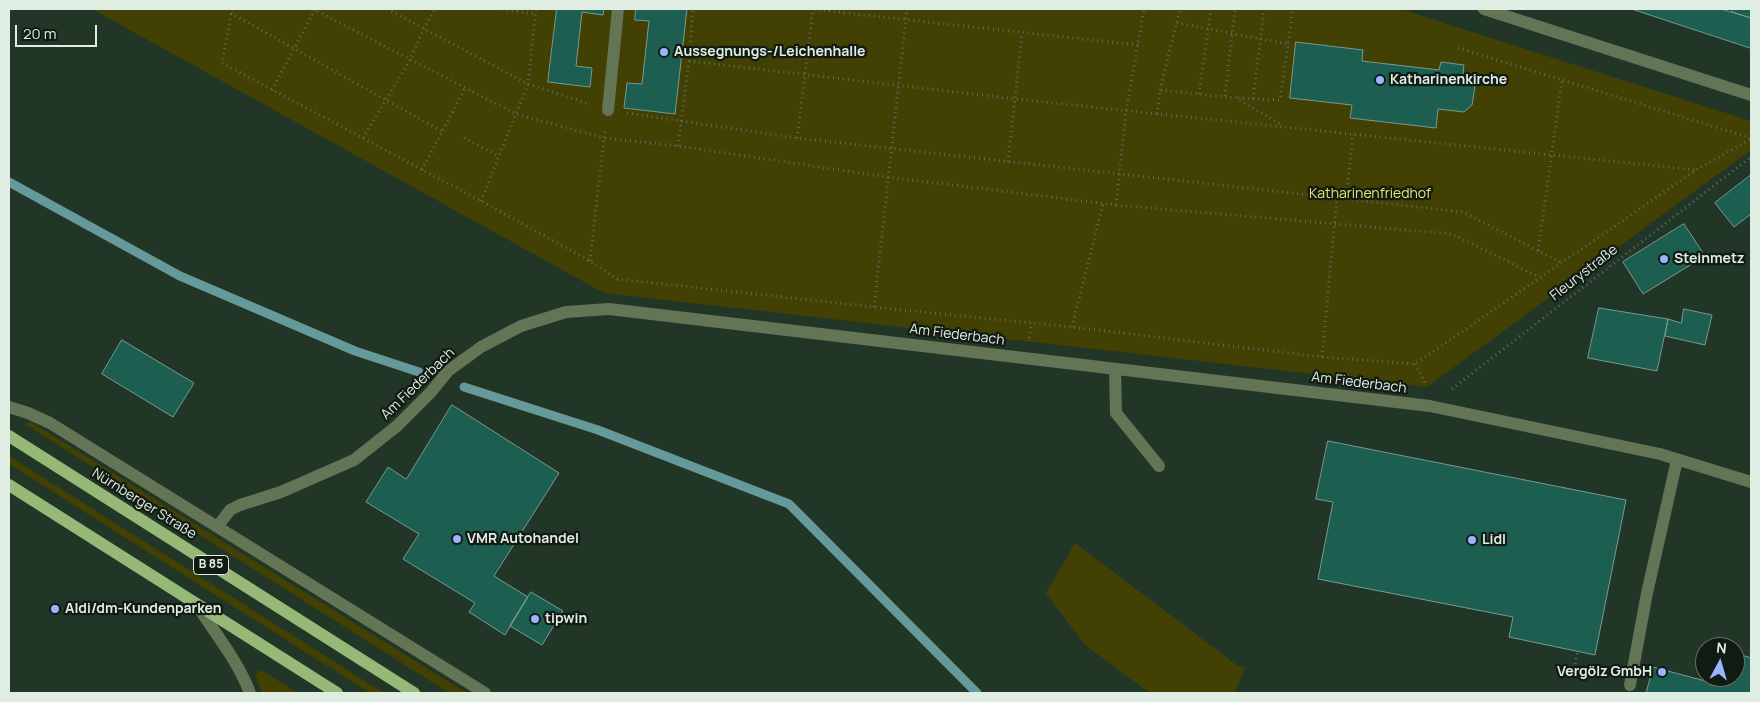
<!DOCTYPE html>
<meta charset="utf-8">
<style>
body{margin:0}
#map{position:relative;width:1760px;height:702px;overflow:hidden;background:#213627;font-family:Manrope,sans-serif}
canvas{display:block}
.frame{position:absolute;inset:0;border:10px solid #e0ede3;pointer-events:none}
.north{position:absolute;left:1695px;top:637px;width:50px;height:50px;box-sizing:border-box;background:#111b14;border:1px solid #646f67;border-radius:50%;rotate:6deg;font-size:14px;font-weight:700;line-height:20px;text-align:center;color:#e0ede3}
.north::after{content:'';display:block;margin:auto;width:18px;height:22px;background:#9ab5fd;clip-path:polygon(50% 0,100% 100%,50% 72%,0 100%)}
.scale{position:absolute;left:15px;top:25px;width:82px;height:22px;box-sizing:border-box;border:2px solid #e0ede3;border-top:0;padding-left:6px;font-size:15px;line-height:18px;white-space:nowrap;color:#e0ede3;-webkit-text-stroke:4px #111b14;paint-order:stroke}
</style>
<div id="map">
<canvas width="1760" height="702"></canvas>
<div class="frame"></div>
<div class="north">N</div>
<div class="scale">20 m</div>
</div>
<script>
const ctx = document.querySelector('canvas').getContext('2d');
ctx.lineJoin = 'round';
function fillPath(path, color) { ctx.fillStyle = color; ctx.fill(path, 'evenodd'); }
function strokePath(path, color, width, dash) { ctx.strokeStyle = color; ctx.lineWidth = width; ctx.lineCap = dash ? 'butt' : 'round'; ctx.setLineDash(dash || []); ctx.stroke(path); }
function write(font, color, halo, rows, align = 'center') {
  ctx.font = font + ' Manrope,sans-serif'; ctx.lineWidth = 4.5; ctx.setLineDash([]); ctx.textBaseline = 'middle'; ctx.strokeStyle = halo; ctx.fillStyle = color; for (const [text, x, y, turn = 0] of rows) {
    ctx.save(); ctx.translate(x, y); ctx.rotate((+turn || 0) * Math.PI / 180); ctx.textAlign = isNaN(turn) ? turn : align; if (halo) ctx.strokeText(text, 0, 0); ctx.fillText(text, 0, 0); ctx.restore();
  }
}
fillPath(new Path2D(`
 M92,9H1400L1751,121V150L1427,387L604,293Z
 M31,422L467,693H449L25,424Z
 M9,456L384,693H370L9,464Z
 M1075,543L1238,666L1245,668L1235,693H1150L1086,646L1046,593Z
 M261,670L298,693H262L255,675Z`), '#424002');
strokePath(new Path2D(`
 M9,182L180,276L355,351L419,372
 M464,387L598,430L789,504L977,693`), '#669a9a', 9);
const building = new Path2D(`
 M557,9H604L603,15L582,12L576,66L592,68L590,87L548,82Z
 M636,9H687L675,114L624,108L627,83L642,84L649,21L635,20Z
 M1632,9H1721L1751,18V48Z
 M1733,9H1751V18L1732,12Z
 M1296,42L1363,50L1362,61L1439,70L1441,62L1464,65L1463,74L1475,87L1472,105L1464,112L1438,109L1436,128L1350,118L1352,105L1290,98Z
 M1751,175V214L1734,227L1715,203Z
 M1684,224L1705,256L1643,294L1623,262Z
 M1599,308L1668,319L1657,371L1588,358Z
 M1684,309L1712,315L1705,345L1665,336L1668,319L1681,323Z
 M122,340L194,383L173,417L102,374Z
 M452,405L559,473L494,576L528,597L505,635L469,612L475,603L403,559L419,534L366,502L388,467L406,479Z
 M1328,441L1626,500L1595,655L1509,637L1513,617L1318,579L1333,502L1316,499Z
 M531,592L563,611L542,645L510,626Z
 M1735,653L1751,658V693H1646L1653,667L1709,682L1710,677H1735Z`);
fillPath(building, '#1c5f51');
strokePath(building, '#7a9991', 1);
strokePath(new Path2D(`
 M232,9L222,63L481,201L590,261L617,279L874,307L1072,327L1322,357L1415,364L1696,170L1751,139
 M313,9L516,114L604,138L606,128
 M387,9L528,84L589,104
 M497,9L535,14
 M809,9L1138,45
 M231,13L441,131
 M1177,23L1288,44
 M1458,48L1751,138
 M689,61L1015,99L1696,170
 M272,90L315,10
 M1160,90L1180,9
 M1199,94L1211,9
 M1225,96L1235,9
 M1238,98L1280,100L1293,9
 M1253,99L1264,9
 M627,113L797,138L1463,212L1560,262
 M1157,114L1160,90L1236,98L1282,125
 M363,138L410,60L424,28L435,9
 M464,138L499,156
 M797,138L813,9
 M678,146L689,61L693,9
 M1008,162L1022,33
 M422,170L465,88
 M1346,199L1353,134
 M481,201L528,84L536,9
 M1116,205L1126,111L1144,9
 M1538,251L1562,80
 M590,261L604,138L678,146L887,177L1116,205L1452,234L1539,277
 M874,307L907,9
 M1072,327L1103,204
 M1029,338L1032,323
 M1322,357L1337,197
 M1415,364L1426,385
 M1452,389L1751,157
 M1574,669L1578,651`), '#5a6d5f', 3, [1, 4]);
strokePath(new Path2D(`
 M608,110L618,9
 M1115,369L1116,413L1159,466
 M9,407L28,413L50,423L485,693
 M1630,685L1647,593L1677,460`), '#647555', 12);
strokePath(new Path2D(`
 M218,526L230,510L240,505L281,492L354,460L397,426L431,392L448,371L481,347L521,326L566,312L609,309L1430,406L1660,454L1751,482
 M196,604C215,633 238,661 250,693`), '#647555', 12);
strokePath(new Path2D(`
 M1484,9L1751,95`), '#647555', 12);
strokePath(new Path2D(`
 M9,436L414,693
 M9,485L337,693`), '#97b977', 12);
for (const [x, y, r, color] of [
 [664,52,5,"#9ab5fd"],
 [1380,80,5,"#9ab5fd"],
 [1664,259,5,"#9ab5fd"],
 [457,539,5,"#9ab5fd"],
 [1472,540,5,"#9ab5fd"],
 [55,609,5,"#9ab5fd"],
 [535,619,5,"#9ab5fd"],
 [1662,672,5,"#9ab5fd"]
]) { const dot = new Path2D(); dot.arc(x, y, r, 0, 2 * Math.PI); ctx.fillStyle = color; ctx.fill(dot); strokePath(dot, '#111b14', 2); }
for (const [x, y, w] of [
 [211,565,35]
]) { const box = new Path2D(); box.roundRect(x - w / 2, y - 9.5, w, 19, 4); ctx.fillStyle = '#111b14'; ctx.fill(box); strokePath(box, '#e0ede3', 1); }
write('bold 12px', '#e0ede3', null, [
 ["B 85",211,565]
]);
write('bold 14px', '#e0ede3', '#111b14', [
 ["Aussegnungs-/Leichenhalle",674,52],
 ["Katharinenkirche",1390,80],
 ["Steinmetz",1674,259],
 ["VMR Autohandel",467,539],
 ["Lidl",1482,540],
 ["Aldi/dm-Kundenparken",65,609],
 ["tipwin",545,619],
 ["Vergölz GmbH",1652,672,"right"]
], 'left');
write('14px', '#e8e569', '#111b14', [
 ["Katharinenfriedhof",1370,194]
]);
write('14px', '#e0ede3', '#111b14', [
 ["Fleurystraße",1584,273,-38],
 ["Am Fiederbach",957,335,7],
 ["Am Fiederbach",1359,383,7],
 ["Am Fiederbach",418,384,-44],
 ["Nürnberger Straße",144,504,32]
]);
</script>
